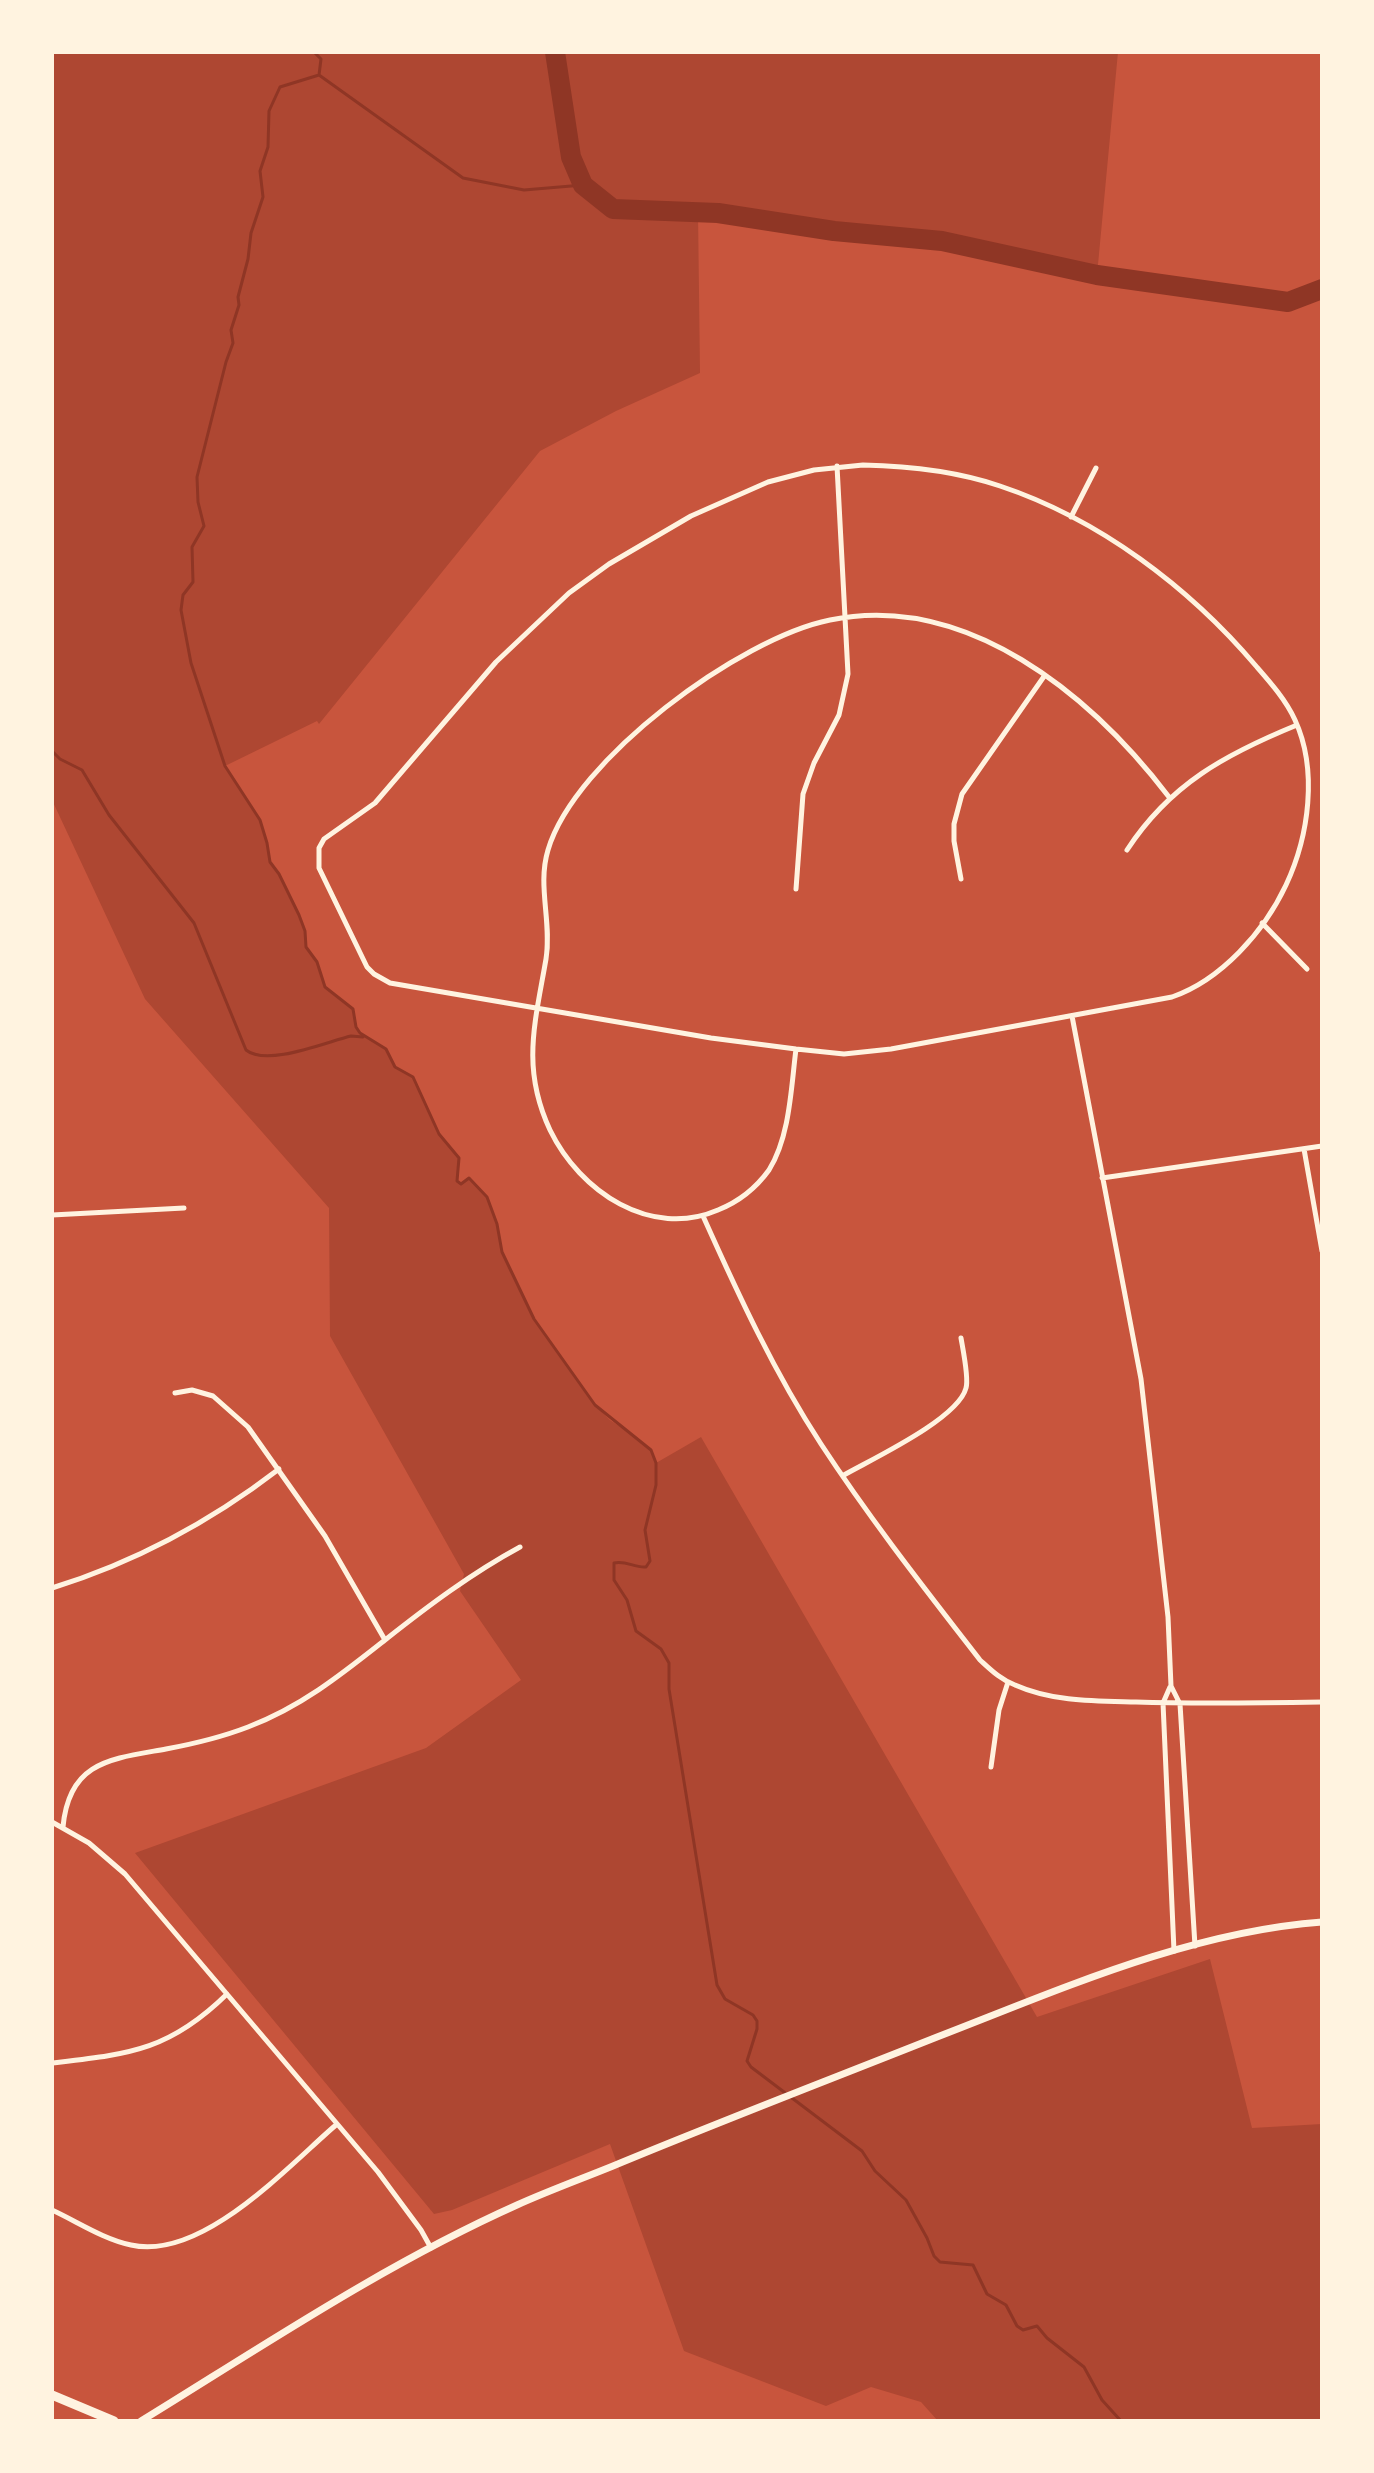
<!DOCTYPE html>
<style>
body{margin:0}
#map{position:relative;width:1374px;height:2473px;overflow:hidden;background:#c8553d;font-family:Arial,sans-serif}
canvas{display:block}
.frame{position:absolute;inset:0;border:54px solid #fff3e0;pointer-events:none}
</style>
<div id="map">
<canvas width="1374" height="2473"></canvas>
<div class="frame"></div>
</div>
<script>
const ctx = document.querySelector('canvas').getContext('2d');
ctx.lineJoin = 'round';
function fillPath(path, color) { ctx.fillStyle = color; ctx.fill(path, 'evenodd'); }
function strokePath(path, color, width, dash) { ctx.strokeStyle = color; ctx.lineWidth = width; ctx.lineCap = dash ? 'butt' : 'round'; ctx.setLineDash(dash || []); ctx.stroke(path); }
fillPath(new Path2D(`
 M52,52H1118L1097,275L942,241L834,231L718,213L698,212L700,373L616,411L540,451L319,724L317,721L225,766L260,820L267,843L270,862L279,874L299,915L305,931L306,947L317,962L325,987L353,1009L356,1027L360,1033L386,1049L395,1067L413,1077L439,1134L459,1158L458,1181L461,1184L469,1178L487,1197L497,1224L502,1252L534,1319L595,1405L610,1420L640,1440L651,1450L656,1463L701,1437L1037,2017L1210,1959L1252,2128L1322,2124V2421H938L921,2402L871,2387L826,2406L684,2351L610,2144L452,2210L434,2214L135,1853L426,1748L521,1680L460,1591L464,1574L330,1336L329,1208L145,999L52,800Z`), '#ae4732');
strokePath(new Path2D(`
 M314,52L321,59L319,75L280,87L269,111L268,147L260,171L263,197L251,233L248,259L238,297L239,305L231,330L233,343L226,362L197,477L198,502L204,526L192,547L193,582L183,595L181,610L191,663L225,766L260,820L267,843L270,862L279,874L299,915L305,931L306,947L317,962L325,987L353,1009L356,1027L360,1033L386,1049L395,1067L413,1077L439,1134L459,1158L457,1181L461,1184L469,1178L487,1197L497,1224L502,1252L534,1319L595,1405L651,1450L656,1463V1485L645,1530L650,1561L646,1567C634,1568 626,1560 614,1563V1580L627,1600L636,1631L661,1649L669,1663V1689L717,1985L725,1999L753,2015L757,2021V2029L747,2061L751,2067L862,2151L875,2171L906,2200L927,2238L934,2256L940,2262L973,2265L987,2294L1006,2305L1017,2326L1023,2330L1037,2326L1047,2338L1084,2367L1102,2400L1121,2421
 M319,75L463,178L524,190L583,185
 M52,751L60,759L82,770L109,815L194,923L246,1050C267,1067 326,1042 351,1036L363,1037`), '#8f3625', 3);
strokePath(new Path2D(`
 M555,52L571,157L583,185L613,209L718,213L834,231L942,241L1097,275L1288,302L1322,289`), '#8f3625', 20);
strokePath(new Path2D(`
 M863,465C910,466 956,471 1000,486C1099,519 1189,587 1256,666C1270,682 1286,700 1295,720C1318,770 1309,836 1286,885C1264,932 1221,980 1172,997L891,1049L844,1054L796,1049L711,1038L390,983L374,974L367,967L319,868V848L324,839L375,803L496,662L569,593L609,564L691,516L768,482L814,470Z
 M1071,517L1096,468
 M1127,850C1170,784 1226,754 1297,725
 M961,879L954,841V824L962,794L1045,675
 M796,889L803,794L814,763L839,715L848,674L837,466
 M1262,923L1307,969
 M1072,1016L1141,1379L1168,1617L1171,1686L1180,1704L1195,1946
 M796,1049C791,1088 790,1136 769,1170C756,1188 738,1202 718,1210C651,1239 580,1192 550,1130C521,1068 535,1023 546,959C552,922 537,886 548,850C575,759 740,638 830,620C967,592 1091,695 1169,797
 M1304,1149L1322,1251
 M1102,1178L1322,1146
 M52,1215L184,1208
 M703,1216C738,1294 774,1372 821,1444C870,1519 925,1589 980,1660C991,1670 1001,1680 1015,1685C1053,1702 1096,1701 1136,1702C1198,1704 1260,1703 1322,1702
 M175,1393L192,1390L213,1396L248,1427L325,1536L385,1640
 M844,1475C872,1459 958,1419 966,1388C969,1378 963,1350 961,1338
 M52,1588C136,1562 210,1522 279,1469
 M1170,1687L1163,1703L1174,1951
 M991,1767L999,1710L1008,1682
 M52,1822L89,1843L125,1874L378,2172L421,2230L431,2248
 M63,1827C69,1761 111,1759 166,1749C193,1744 222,1737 248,1727C301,1707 342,1674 385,1640C428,1606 472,1573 520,1547
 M52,2063C129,2054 169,2051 227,1994
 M52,2210C78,2222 103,2239 131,2245C202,2261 287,2167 337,2124`), '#fff3e0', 5);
strokePath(new Path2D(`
 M141,2421C263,2346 385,2264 517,2205C548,2191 581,2179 613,2166C719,2122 826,2081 932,2039C1057,1991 1187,1932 1322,1922`), '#fff3e0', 7);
strokePath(new Path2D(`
 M52,2395L114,2421`), '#fff3e0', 9);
</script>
